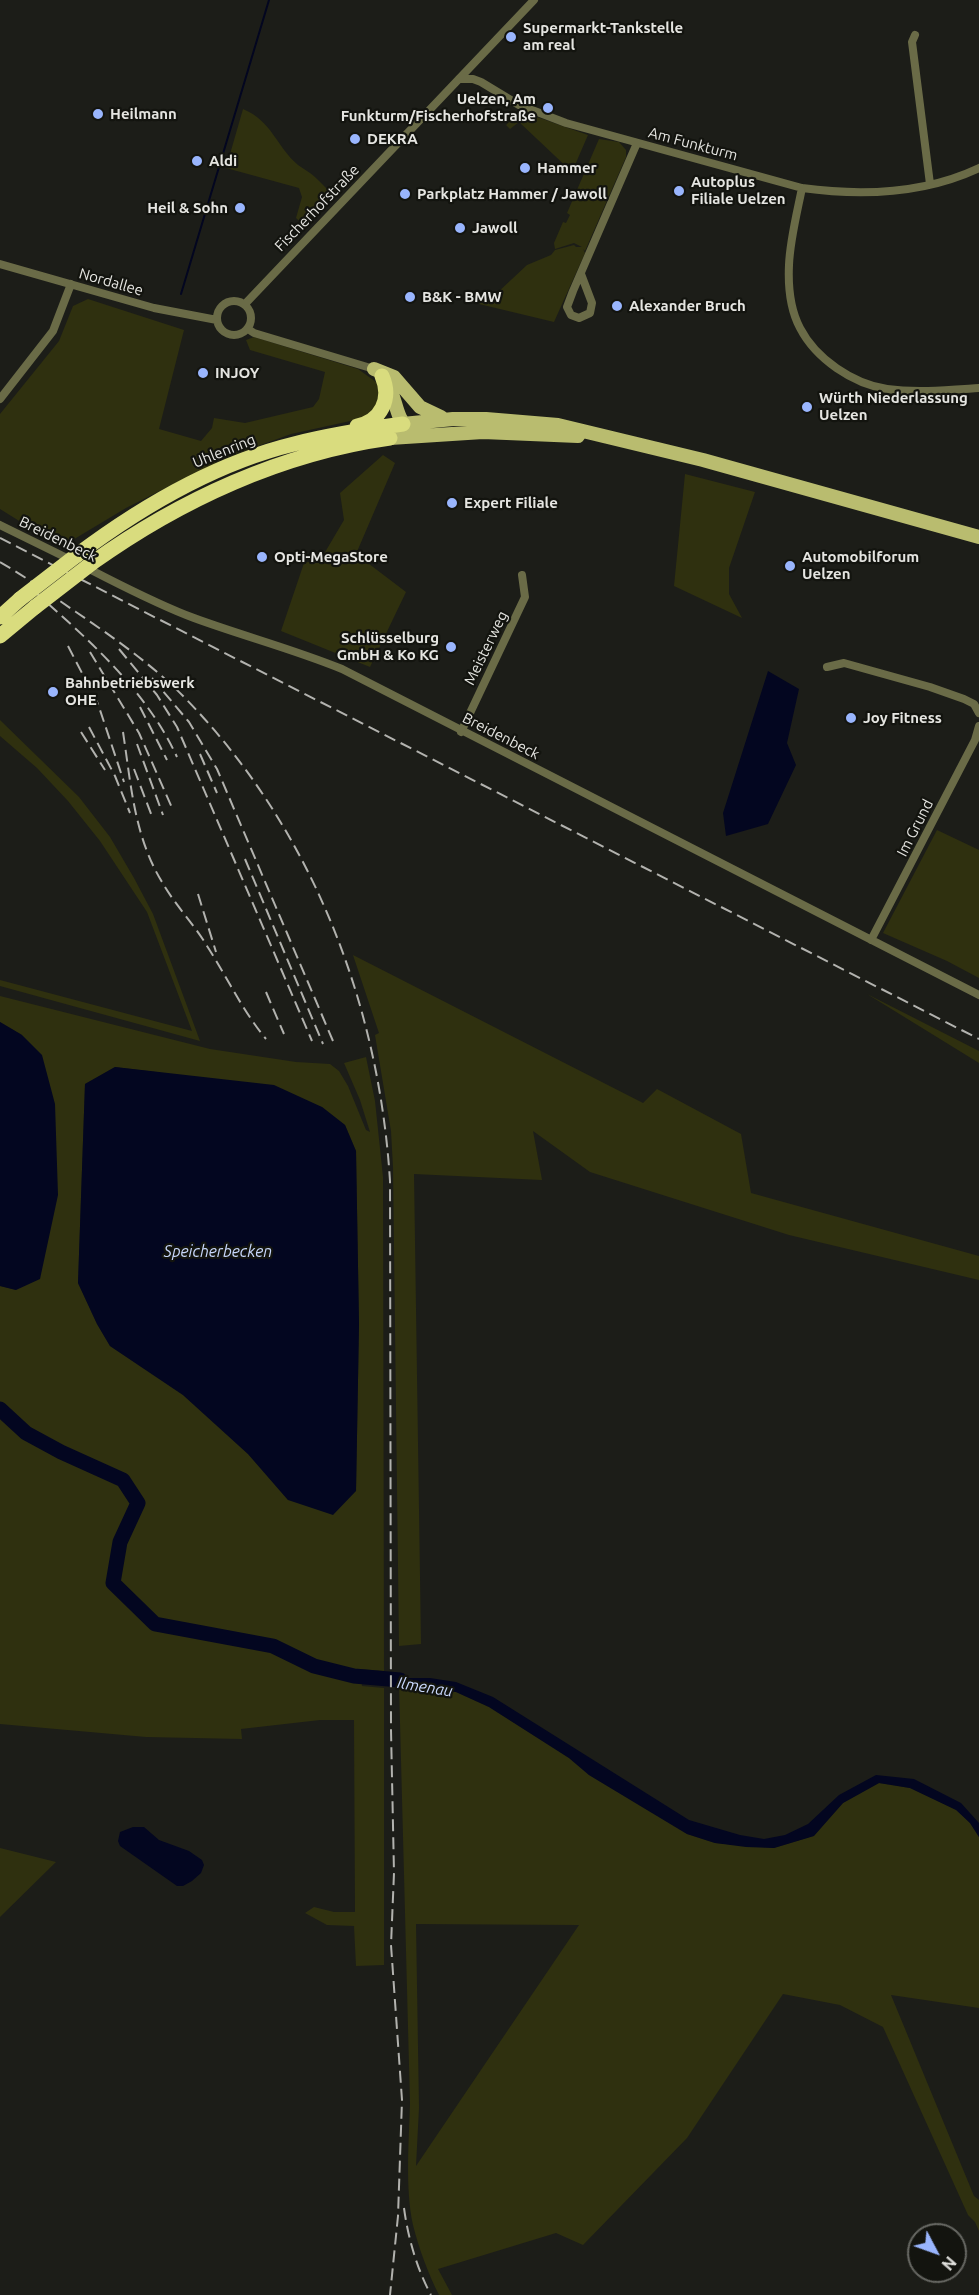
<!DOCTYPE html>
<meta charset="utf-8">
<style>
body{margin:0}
#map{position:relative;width:979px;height:2295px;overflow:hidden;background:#1c1d18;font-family:Ubuntu,sans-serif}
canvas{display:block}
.north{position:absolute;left:907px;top:2223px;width:60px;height:60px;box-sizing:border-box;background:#13140f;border:2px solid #676863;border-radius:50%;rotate:131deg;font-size:16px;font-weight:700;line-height:24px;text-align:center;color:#e5e5e1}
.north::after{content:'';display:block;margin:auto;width:21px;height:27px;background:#99b5fd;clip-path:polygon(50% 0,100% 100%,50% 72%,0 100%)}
</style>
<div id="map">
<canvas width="979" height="2295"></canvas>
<div class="north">N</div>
</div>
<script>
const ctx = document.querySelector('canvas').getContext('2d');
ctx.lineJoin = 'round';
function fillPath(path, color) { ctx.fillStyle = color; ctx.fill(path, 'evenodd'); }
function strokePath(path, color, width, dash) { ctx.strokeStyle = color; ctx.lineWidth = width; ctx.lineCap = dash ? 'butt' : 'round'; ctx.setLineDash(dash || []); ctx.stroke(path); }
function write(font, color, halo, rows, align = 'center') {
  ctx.font = font + ' Ubuntu,sans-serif'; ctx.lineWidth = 4.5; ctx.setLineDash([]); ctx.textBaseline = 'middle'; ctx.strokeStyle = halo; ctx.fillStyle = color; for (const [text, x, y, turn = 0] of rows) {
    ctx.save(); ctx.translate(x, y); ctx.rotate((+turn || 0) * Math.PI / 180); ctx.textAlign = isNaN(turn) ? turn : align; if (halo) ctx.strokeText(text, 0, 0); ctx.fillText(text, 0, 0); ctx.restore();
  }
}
fillPath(new Path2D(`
 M243,109C272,121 276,146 298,165C302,168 306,170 310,173C317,178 324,186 330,192L349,174L353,177L306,227L296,218L302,197L299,188L226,168Z
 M520,111L588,135L572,172L519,122L510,129L506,125Z
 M599,139L619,142L626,150V157L585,251L583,249L585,253L554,322L479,304L496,294L527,265L551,255L555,250L574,245L576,247H582L574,243L555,249L554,243L563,222L566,223L570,215L567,213Z
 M88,299L184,330L159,429L201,441L212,428L214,418L245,423L313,407L319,399L325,372L250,350L246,340L254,337L358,369L376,382L380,389L377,405L364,418L291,434L225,458L126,508L61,547L0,509V414L59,341L73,306Z
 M383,455L395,463L356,554L406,592L370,667L281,631L304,563L321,559L344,520L340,493Z
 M685,474L755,492L729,568V594L742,618L674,586Z
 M0,720L79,797L110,837L134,878L153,914L200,1041L0,986V980L192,1031L147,912L100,841L68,801L37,768L0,736Z
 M937,830L979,850V978L947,961L883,933Z
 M353,955L643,1103L657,1089L741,1134L751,1193L979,1256V1280L789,1235L590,1172L533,1131L542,1180L414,1174L421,1644L399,1646L393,1167L391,1131L375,1035L379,1033Z
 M867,994L979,1051V1063Z
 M0,996L210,1049L296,1062L330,1064L339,1071L348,1086L366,1130L370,1132L360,1100L344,1063L366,1057L375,1101L383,1177L384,1671L360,1669L362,1686L384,1688V1965L356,1966L354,1926L327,1925L305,1913L314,1907L334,1912H355L354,1720H320L241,1729L242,1739L146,1737L0,1724V1286L16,1290L22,1035L0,1022ZM115,1067L156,1072L322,1107L345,1125L356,1151L359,1324L356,1491L288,1500L248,1454L183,1395L110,1346L97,1324L78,1283L85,1084Z
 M399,1684L456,1692L489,1707L569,1758L589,1775L687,1834L715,1843L774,1848L813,1836L843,1803L879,1783L910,1788L957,1810L970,1823L979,1837V2008L891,1995L974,2196L979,2200V2231L975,2222L968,2215L883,2027L840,2005L783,1994L687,2138L583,2245L556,2233L438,2269L452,2295H439C428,2273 419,2249 413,2225C405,2187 409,2142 410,2103ZM416,1924L579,1925L416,2166L419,2108Z
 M0,1848L56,1862L0,1917Z`), '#2f300f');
fillPath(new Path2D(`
 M768,671L799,689L787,743L796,765L768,824L726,836L723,813Z
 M0,1022L22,1035L42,1055L55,1104L58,1195L40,1279L16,1290L0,1286Z
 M115,1067L274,1085L322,1107L345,1125L356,1151L359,1324L356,1491L333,1515L288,1500L248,1454L183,1395L110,1346L97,1324L78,1283L85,1084Z
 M378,1678H430L456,1682L493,1697L689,1820L740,1835L764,1839L785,1835L808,1824L839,1795L876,1775L914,1779L961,1803L979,1823V1837L970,1823L956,1810L910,1788L879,1783L843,1803L814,1836L774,1848L746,1847L715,1843L687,1834L589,1775L569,1758L489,1707L456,1692L399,1684Z
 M133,1827H144L159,1840L189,1851L202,1860L204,1865L201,1873L192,1881L183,1886H177L120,1846L118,1841L120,1832Z`), '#030620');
strokePath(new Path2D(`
 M181,294L269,0`), '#030620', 2);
strokePath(new Path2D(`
 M0,1409L26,1433L61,1452L123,1480L138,1503L120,1542L113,1583L155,1624L273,1646L314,1666L354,1676L400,1680`), '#030620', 15);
strokePath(new Path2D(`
 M915,35L912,42L930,184
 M459,79H473L481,82L519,105L566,123L802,188C861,196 924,194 979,168
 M802,188C797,213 790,240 789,265C788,286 790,309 800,328C816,359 853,384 887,389C917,393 949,390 979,388
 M0,264L154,308L217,320
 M581,274L592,303L590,313L579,318L571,315L567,307L573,291L637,143
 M217 318a17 17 0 1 1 34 0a17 17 0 1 1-34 0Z
 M245,304L534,0
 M248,329L254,333L374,369
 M0,399L53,331L71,284
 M0,525L71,560
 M85,567C121,585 156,604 194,618C243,636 293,649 342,669L979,995
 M827,667L844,663L930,687L964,699L974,704L979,713
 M461,732L525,597L522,575
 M871,940L975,740L979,726`), '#6a6b47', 8);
strokePath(new Path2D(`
 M374,369L394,377L420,407L441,417
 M384,379C398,396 393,417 410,430
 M403,424L453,419H486L558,425L703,460L979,537
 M390,438L483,432L578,436`), '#b9bc6f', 14);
strokePath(new Path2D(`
 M357,426C381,421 392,399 382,376
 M77,555C141,507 216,463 294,444C329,435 367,429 403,424
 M92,563C180,500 282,453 390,438
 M0,617L20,599
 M0,636L35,607`), '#d9dc7e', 15);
strokePath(new Path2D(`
 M0,538L979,1039
 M0,562C26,577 51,595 76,612C114,638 153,665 186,699C311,828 379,1003 390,1181L391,1730L394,1873L391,1945L402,2100L398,2216L390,2295
 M35,592C89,640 146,690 177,757
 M68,646L98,704L124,782
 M119,649L157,695L177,727L312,1041
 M90,652L139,733L173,810
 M152,678L189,722L217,769L333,1041
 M140,707L167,760
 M89,727L115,776L130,813
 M81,732L105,770
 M123,732C131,784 134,836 162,882C175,905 194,924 207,946C227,977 242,1010 266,1039
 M137,744L163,815
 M200,754L217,793
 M134,769L153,819
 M245,859L323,1044
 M198,894L216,952
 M266,992L284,1034
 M404,2208C408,2238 417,2269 431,2295`), '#b2b2ae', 2, [12, 6]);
strokePath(new Path2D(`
 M20,599L77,555
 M35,607L92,563`), '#d9dc7e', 15);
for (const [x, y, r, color] of [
 [511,37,6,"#99b5fd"],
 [548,108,6,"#99b5fd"],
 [98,114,6,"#99b5fd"],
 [355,139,6,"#99b5fd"],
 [197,161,6,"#99b5fd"],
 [525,168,6,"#99b5fd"],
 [679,191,6,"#99b5fd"],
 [405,194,6,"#99b5fd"],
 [240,208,6,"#99b5fd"],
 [460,228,6,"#99b5fd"],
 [410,297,6,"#99b5fd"],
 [617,306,6,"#99b5fd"],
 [203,373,6,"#99b5fd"],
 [807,407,6,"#99b5fd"],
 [452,503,6,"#99b5fd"],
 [262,557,6,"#99b5fd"],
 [790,566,6,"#99b5fd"],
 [451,647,6,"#99b5fd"],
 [53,692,6,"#99b5fd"],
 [851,718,6,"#99b5fd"]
]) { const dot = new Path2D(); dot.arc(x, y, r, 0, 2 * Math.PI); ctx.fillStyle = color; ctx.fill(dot); strokePath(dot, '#13140f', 2); }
write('bold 15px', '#e5e5e1', '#13140f', [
 ["Supermarkt-Tankstelle",523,28],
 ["am real",523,45],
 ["Uelzen, Am",536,99,"right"],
 ["Funkturm/Fischerhofstraße",536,116,"right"],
 ["Heilmann",110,114],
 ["DEKRA",367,139],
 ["Aldi",209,161],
 ["Hammer",537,168],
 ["Autoplus",691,182],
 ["Filiale Uelzen",691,199],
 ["Parkplatz Hammer / Jawoll",417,194],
 ["Heil & Sohn",228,208,"right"],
 ["Jawoll",472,228],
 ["B&K - BMW",422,297],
 ["Alexander Bruch",629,306],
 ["INJOY",215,373],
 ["Würth Niederlassung",819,398],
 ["Uelzen",819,415],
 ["Expert Filiale",464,503],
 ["Opti-MegaStore",274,557],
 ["Automobilforum",802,557],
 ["Uelzen",802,574],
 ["Schlüsselburg",439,638,"right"],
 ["GmbH & Ko KG",439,655,"right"],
 ["Bahnbetriebswerk",65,683],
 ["OHE",65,700],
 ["Joy Fitness",863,718]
], 'left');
write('15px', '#e5e5e1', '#13140f', [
 ["Am Funkturm",693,144,15],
 ["Fischerhofstraße",317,208,-46],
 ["Nordallee",111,282,16],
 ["Uhlenring",224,451,-22],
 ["Breidenbeck",58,539,26],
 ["Meisterweg",486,648,-64],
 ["Breidenbeck",501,736,27],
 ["Im Grund",915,828,-63]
]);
write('italic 16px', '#c8d7fb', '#13140f', [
 ["Speicherbecken",218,1252],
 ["Ilmenau",425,1687,9]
]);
</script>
